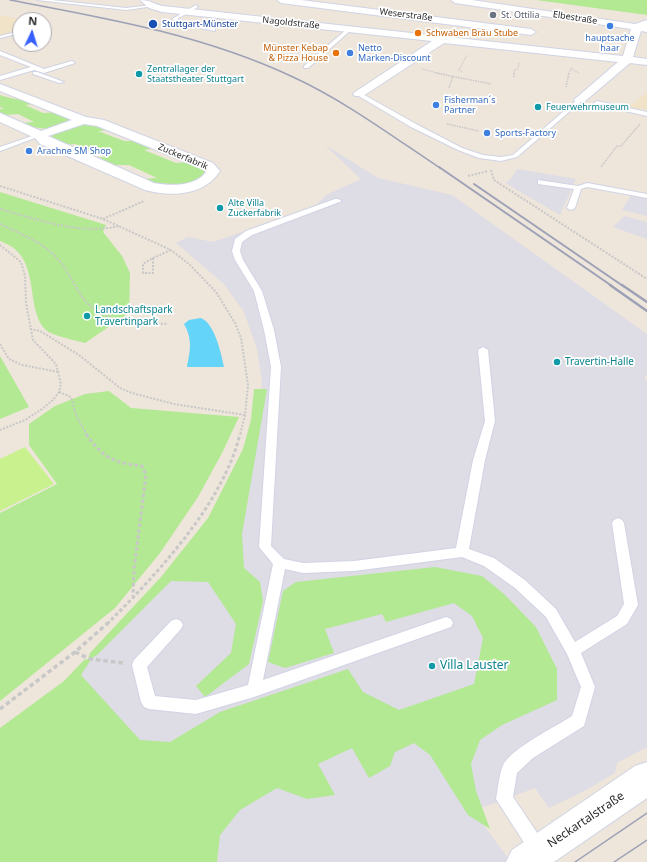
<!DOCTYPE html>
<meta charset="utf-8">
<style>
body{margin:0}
#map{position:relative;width:647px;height:862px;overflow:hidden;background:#eee5db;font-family:"Noto Sans",sans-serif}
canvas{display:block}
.north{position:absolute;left:12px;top:12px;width:40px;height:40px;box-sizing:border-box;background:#fff;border:1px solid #aaa;border-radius:50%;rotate:4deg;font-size:11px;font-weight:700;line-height:16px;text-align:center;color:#2a2a2a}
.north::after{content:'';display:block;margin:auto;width:14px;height:18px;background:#3660ff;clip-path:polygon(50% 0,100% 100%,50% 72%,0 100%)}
</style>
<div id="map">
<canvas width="647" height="862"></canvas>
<div class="north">N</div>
</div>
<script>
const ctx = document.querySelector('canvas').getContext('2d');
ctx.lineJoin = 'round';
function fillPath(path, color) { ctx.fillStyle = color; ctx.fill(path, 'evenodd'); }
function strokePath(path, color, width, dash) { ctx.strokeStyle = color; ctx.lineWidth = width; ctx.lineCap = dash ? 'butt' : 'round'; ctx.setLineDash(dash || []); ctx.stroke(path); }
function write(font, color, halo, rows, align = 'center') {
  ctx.font = font + ' "Noto Sans",sans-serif'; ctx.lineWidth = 3.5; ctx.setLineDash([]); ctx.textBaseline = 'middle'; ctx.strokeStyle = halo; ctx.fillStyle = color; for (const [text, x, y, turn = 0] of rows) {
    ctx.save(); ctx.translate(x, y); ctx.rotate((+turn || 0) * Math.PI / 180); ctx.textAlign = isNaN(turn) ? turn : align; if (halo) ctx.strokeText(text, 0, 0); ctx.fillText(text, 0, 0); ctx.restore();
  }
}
fillPath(new Path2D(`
 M325,145L378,178L452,195L647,334V375L644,377L647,381V749L645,748L617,763L615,773L586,790L549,808L535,788L473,811L511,862H70L0,741L77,675L90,659L154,598L218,518L260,409L262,382L257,349L244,312L224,284L176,243L188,237L213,242L313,208L326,195L361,179Z
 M517,169L576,179L560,215L505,183L510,180Z
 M631,195L647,198V216L622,210Z
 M624,216L647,222V239L613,227Z`), '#dedce5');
fillPath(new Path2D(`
 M0,15L24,20H20V33L0,38Z
 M647,92V110L629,107Z`), '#f1e3c8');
fillPath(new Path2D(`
 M536,0H647V15Z
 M0,95C12,100 25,99 37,104L25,105L43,113L59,112L69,119C58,133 35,129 21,123L34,122L18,114L4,115L0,113V109H4L0,107Z
 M79,124H94L111,130L98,131L124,141H140L158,148L144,150L176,163L192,162L206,171L204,176C177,191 169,189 141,179L157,178L129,165H111L93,158L106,157L75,144L64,145L51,139C54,129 70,127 79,124Z
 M0,192L106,225L103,232L122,256L130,273L129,313L85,343C77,341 52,335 47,331C26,313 39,272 16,250C12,246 5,243 0,241Z
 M0,356L29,407L0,419Z
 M254,389H267L242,534L244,568L260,582L263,601L249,664L205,697L196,686L231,653L236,624L208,582L171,581L97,655L92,658L81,675L140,740L170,742L220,712L348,669L363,692L399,710L474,684L483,638L472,616L454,603L386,622L382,614L325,629L334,653L285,668L268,662L283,591L296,582L435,567L482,576L504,594L536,627L557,669V700L502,725L480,740L471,764L476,791L490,829L468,815L430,755L414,743L395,752L390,766L369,778L352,748L318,764L335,795L307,799L277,788L240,810L220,835L217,862H0V728L64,681L84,660L88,659L90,653L161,577L208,518L243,449L251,420Z
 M109,391L131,408L239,417L222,453L198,497L160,553L115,608L0,701V513L57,484L29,445V424L55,406L85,394Z`), '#b2e992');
fillPath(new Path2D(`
 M25,447L54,484L0,511V459Z`), '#c9f18d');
fillPath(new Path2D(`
 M201,318C215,324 221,353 224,367H187C190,351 193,340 184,324L189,320Z`), '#64d5f9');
const lane = new Path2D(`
 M37,0H52L126,8L152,5L154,6L126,10Z
 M196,5L198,7L177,19L184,22L215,29V31L180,24L172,19Z
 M347,29L351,30L308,68H304V66Z
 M20,31V33L0,38V36Z
 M0,51L44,69L72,61L75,63L44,73L34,70L0,80V76L31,67L0,55Z
 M33,72H37L64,82L59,83L33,74Z
 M359,92L416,124L462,148L483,155L501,157L513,155L578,99L583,100L517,157L501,161L479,158L458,150L411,127L357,95L356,94Z
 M597,101L647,112V116L595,104L594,103Z
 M38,134L43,135L0,151V147Z
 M538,180L578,186L587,183L647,194V198L587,187L581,189L575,208L571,210L567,208L574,189L538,184Z
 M335,199H338L342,201L252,235L242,242L240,251L243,260L262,291L274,330L281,367L271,546L284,559L303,563L354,561L456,548L473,460L485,421L478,350L483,347L488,350L495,421L485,460L469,549L494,558L525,580L556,609L575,642L617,616L624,604L612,523L614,520L618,518L622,520L624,523L638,605L627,624L581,653L595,687L584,726L533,758L517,773L513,797L544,843L547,849L544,855L538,858L532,855L496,799C498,788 499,775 503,765C512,748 555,727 572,716L581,687L567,654L546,617L515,588L484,566L462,557L354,571L303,573L285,569L263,680L446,617L451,619L453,623L451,627L254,697L196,714L149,709L144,707L141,702L132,665L134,660L171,621L176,619L181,621L183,625L181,629L147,667L155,696L196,700L248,685L273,564L259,547L271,367L264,330L254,291L235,260L232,251L235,239L246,231Z`);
const street = new Path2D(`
 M140,0C150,0 153,4 163,6L623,56L631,29L455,3L451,0H472L635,24L647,20V32L641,31L633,57L647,59V65L630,63L584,102H576L574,100L576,98L618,62L444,43L363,96H355L353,94L355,92L432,41L162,12L149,8Z
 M277,0H301L531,29L536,32L531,35L281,3Z
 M0,84L86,117L104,120L213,163L220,171C204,196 171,197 145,190L40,144L35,138L0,122V113L41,131L72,120L0,91ZM84,124L97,126L203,169L206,172C195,187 170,186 154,183L48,136Z`);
const secondary = new Path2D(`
 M647,762V798L554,862H506L512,850L635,766Z`);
strokePath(lane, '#d0d4e4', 2);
strokePath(street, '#d0d4e4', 2);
strokePath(secondary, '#d0d4e4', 2);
strokePath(new Path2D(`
 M146,22L161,25
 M158,27L165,26
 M422,69L441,74
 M571,69L579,73
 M462,72L459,70L467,55
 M514,74V70L518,69L519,62
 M568,74L572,67`), '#c8c8c8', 1, [1.5, 1]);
strokePath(new Path2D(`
 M436,73L491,84
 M514,73V77
 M566,87L569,73
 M449,88L453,76
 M447,124L479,131
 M601,167L617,146H621L640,124`), '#c8c8c8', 1.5, [1.5, 1]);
strokePath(new Path2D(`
 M491,170L494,180L647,279
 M468,176L488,171
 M0,186L103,219L171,250L189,264L216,292L235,323L241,338L248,385L245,415L240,435
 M0,209C39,220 79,235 119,226
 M103,219L144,201
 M0,224C18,233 38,240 53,254C65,265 71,279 79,292C98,324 134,322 167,324
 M0,245L21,262L25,276L26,303L33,340L56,364L61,384L59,392L53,400L42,409L25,420L0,430
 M153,258V273H143V264Z
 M153,258L171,250
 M30,329L40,331L79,355L120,388L132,393L174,404L245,415
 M0,344L9,359L22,365L59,372
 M59,392L71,397L76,415L87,435`), '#c8c8c8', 2, [2, 1.5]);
strokePath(new Path2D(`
 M86,434C103,458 114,463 142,466L146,475L134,569L133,596
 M107,624C157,574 223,504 240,434`), '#c8c8c8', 3, [3.5, 2.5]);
strokePath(new Path2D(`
 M75,652L90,659L123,663
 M0,709L75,652L108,623`), '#c8c8c8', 3.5, [4.5, 3]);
fillPath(lane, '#fff');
fillPath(street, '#fff');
fillPath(secondary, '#fff');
strokePath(new Path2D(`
 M575,862L647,813
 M614,862L647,840`), '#9da1b6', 1.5);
strokePath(new Path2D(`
 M10,0C106,18 204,35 293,77C345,101 392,136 440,168`), '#9da1b6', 1.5);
strokePath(new Path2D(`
 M439,167L612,286
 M474,184L623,286`), '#9da1b6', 2);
strokePath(new Path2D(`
 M610,285L647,311
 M622,285L647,302`), '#9da1b6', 2.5);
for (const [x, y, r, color] of [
 [493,15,4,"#6b7280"],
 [153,24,5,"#1a4fb4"],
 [610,26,4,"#3f7fe0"],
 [418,33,4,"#e8710a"],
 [336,53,4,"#e8710a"],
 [350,53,4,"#3f7fe0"],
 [139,74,4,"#0f9aa8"],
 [436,105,4,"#3f7fe0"],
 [538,107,4,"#0f9aa8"],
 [487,133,4,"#3f7fe0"],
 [29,151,4,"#3f7fe0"],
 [220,208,4,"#0f9aa8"],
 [87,316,4,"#0f9aa8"],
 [557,362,4,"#0f9aa8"],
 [432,666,4,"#0f9aa8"]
]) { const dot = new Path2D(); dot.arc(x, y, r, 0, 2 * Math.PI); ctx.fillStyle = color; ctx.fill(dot); strokePath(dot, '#fff', 1.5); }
write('9px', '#2a2a2a', '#fff', [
 ["Weserstraße",406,15,7],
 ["Elbestraße",575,18,9],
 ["Nagoldstraße",291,23,6],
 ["Zuckerfabrik",183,157,23]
]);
write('9px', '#5b616d', '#fff', [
 ["St. Ottilia",501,15]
], 'left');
write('9px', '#164399', '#fff', [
 ["Stuttgart-Münster",162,24]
], 'left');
write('9px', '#c56008', '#fff', [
 ["Schwaben Bräu Stube",426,33],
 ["Münster Kebap",328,48,"right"],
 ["& Pizza House",328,58,"right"]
], 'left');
write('9px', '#366cbe', '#fff', [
 ["hauptsache",610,38,"center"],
 ["haar",610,48,"center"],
 ["Netto",358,48],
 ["Marken-Discount",358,58],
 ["Fisherman´s",444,100],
 ["Partner",444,110],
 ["Sports-Factory",495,133],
 ["Arachne SM Shop",37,151]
], 'left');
write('9px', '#0d838f', '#fff', [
 ["Zentrallager der",147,69],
 ["Staatstheater Stuttgart",147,79],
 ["Feuerwehrmuseum",546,107],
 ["Alte Villa",228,203],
 ["Zuckerfabrik",228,213]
], 'left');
write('10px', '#0d838f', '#fff', [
 ["Landschaftspark",95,310],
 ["Travertinpark",95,322],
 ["Travertin-Halle",565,362]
], 'left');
write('12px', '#0d838f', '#fff', [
 ["Villa Lauster",440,666]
], 'left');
write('12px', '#2a2a2a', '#fff', [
 ["Neckartalstraße",586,820,-34]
]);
</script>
